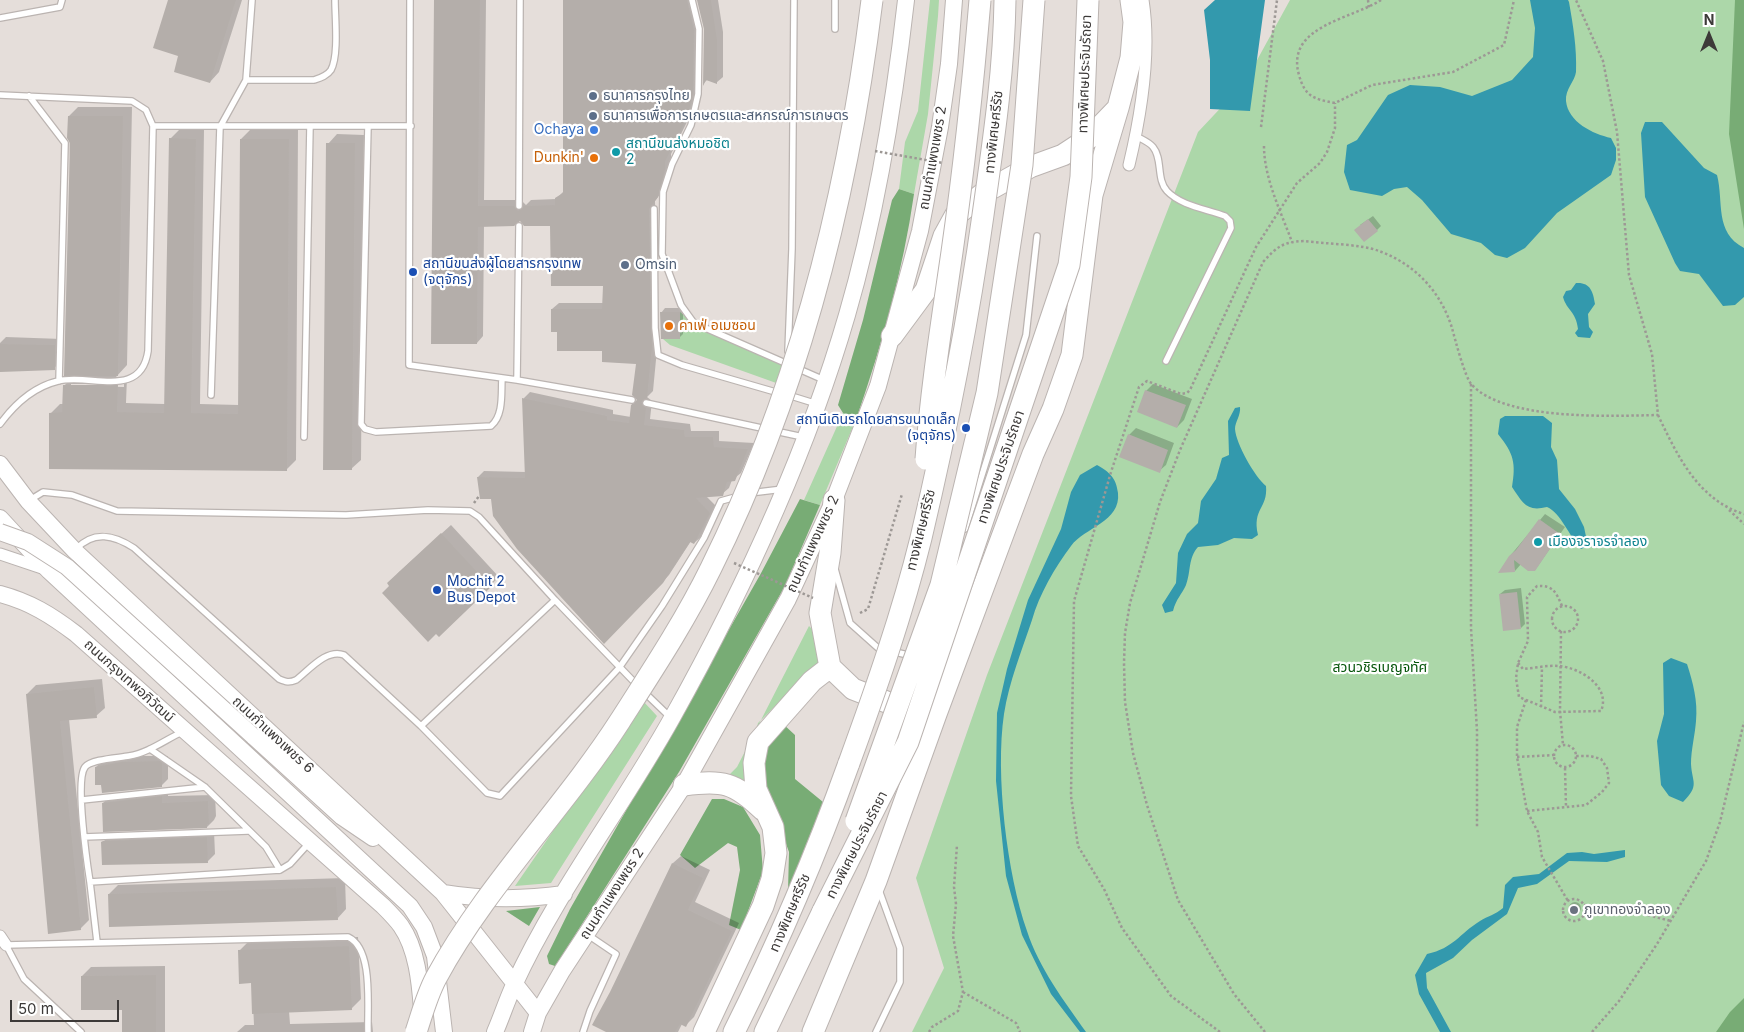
<!DOCTYPE html>
<meta charset="utf-8">
<style>
body{margin:0}
#map{position:relative;width:1744px;height:1032px;overflow:hidden;background:#e5deda;font-family:Inter,sans-serif}
canvas{display:block}
.north{position:absolute;left:1684px;top:10px;width:50px;height:50px;-webkit-text-stroke:4px #fff;paint-order:stroke;rotate:0deg;font-size:14px;font-weight:700;line-height:20px;text-align:center;color:#3d3a39}
.north::after{content:'';display:block;margin:auto;width:18px;height:22px;background:#3d3a39;clip-path:polygon(50% 0,100% 100%,50% 72%,0 100%)}
.scale{position:absolute;left:10px;top:1000px;width:109px;height:22px;box-sizing:border-box;border:2px solid #3d3a39;border-top:0;padding-left:6px;font-size:15px;line-height:18px;white-space:nowrap;color:#3d3a39;-webkit-text-stroke:4px #fff;paint-order:stroke}
</style>
<div id="map">
<canvas width="1744" height="1032"></canvas>
<div class="north">N</div>
<div class="scale">50 m</div>
</div>
<script>
const ctx = document.querySelector('canvas').getContext('2d');
ctx.lineJoin = 'round';
function fillPath(path, color) { ctx.fillStyle = color; ctx.fill(path, 'evenodd'); }
function strokePath(path, color, width, dash) { ctx.strokeStyle = color; ctx.lineWidth = width; ctx.lineCap = dash ? 'butt' : 'round'; ctx.setLineDash(dash || []); ctx.stroke(path); }
function write(font, color, halo, rows, align = 'center') {
  ctx.font = font + ' Inter,"Noto Sans Thai",sans-serif'; ctx.lineWidth = 4.5; ctx.setLineDash([]); ctx.textBaseline = 'middle'; ctx.strokeStyle = halo; ctx.fillStyle = color; for (const [text, x, y, turn = 0] of rows) {
    ctx.save(); ctx.translate(x, y); ctx.rotate((+turn || 0) * Math.PI / 180); ctx.textAlign = isNaN(turn) ? turn : align; if (halo) ctx.strokeText(text, 0, 0); ctx.fillText(text, 0, 0); ctx.restore();
  }
}
fillPath(new Path2D(`
 M930,0H939L938,16L928,114L914,194L899,189L905,142L918,111Z
 M1290,0H1744V1032H912L944,968L916,878L987,675L1198,132L1245,82Z
 M680,312L694,323L788,366L779,384L670,345L663,339H679Z
 M843,413L857,417L820,505L804,500Z
 M809,626L816,633L819,663L758,723L752,746L748,787L730,774L737,767Z
 M643,701L657,716L551,883L515,886Z`), '#acd7a9');
fillPath(new Path2D(`
 M1735,0H1744V229L1729,134Z
 M899,189L914,194C903,271 882,344 857,417L843,413L838,405L863,320L892,200Z
 M800,499L820,505L785,586L679,772L561,957L555,966L549,964L547,956L570,909L760,575Z
 M782,723L795,735V779L823,802L788,891L789,852L769,797L764,775L766,751Z
 M712,799H724L743,807L760,835L763,871L741,930L729,925L740,870L737,847L728,843L695,868L680,855Z
 M540,907L529,926L506,911Z
 M1744,998V1032H1716L1730,1012Z`), '#78ac75');
fillPath(new Path2D(`
 M1215,0H1265L1250,111L1210,109V60L1204,10Z
 M1530,0H1568L1569,2C1573,25 1577,48 1576,72C1575,81 1565,89 1566,101C1568,122 1593,134 1611,138L1616,148V160L1611,175L1557,213L1525,248L1507,258L1495,255L1481,243L1451,234L1422,200L1407,187L1394,189L1382,196L1350,190L1344,172L1347,145L1357,140L1388,95L1410,85L1440,87L1472,96L1512,80L1533,57L1535,28Z
 M1645,122H1662L1704,168L1717,175C1724,202 1714,232 1744,248V297L1735,305L1723,306L1699,274L1680,271L1675,263L1645,197L1641,133Z
 M1576,283C1590,282 1593,291 1595,304L1588,314L1589,327L1593,332L1590,338L1578,337L1575,333L1578,329C1576,311 1567,311 1563,297L1566,291L1571,290Z
 M1240,407C1241,415 1235,422 1235,429C1236,444 1255,477 1266,486C1268,509 1252,508 1258,535L1252,539L1234,538L1218,545L1198,547C1188,558 1191,572 1186,585C1182,594 1176,599 1173,611L1165,613L1162,605L1176,583L1178,553L1187,534L1198,523L1201,501L1216,479L1222,458L1229,455L1228,421L1235,408Z
 M1505,416H1543L1552,423L1551,447L1557,460L1559,489L1575,509L1584,527L1588,546L1581,549C1569,536 1561,513 1547,507C1526,512 1523,503 1512,487C1516,463 1514,454 1498,434L1500,419Z
 M1097,465C1109,472 1116,477 1118,493C1121,522 1085,527 1071,546C1055,567 1039,595 1032,620C1022,650 1009,682 1004,714C995,774 1007,874 1027,931C1039,968 1064,1001 1086,1032H1080L1051,994L1022,935L1006,876L996,781L997,713L1007,669L1028,600L1061,529L1071,492L1080,475Z
 M1671,658L1687,664C1693,683 1698,701 1696,721C1695,735 1691,750 1691,764C1692,783 1700,785 1683,802L1669,796L1661,785L1657,741L1664,714L1663,663Z
 M1625,850V857L1607,862L1569,861L1537,884L1518,888L1507,914L1472,940L1453,958L1426,973L1427,988L1451,1032H1440L1419,994L1415,975L1427,954C1454,948 1459,934 1480,921C1488,916 1495,915 1503,908L1505,885L1513,877L1539,874L1567,853L1582,852L1594,854Z`), '#3399ad');
fillPath(new Path2D(`
 M169,0H242L219,72L210,82L180,55Z
 M435,0H486L484,200H521L526,205L531,200L556,199L564,191L565,0H695L700,23L694,108L671,154V162L664,189L655,201L658,339L653,391L647,397L652,401L650,419L690,424L691,431H719V441L754,443L741,473L732,480L729,488L722,494L706,496L716,506L701,537L694,543L691,541L669,575L604,642L478,477L484,471L526,472L524,398L530,392L613,410V414L631,417L637,400V363L559,331L552,309L559,303H604V284L552,224L519,220L484,225L483,336L477,343Z
 M698,0H718L723,32V77L716,83L708,79L704,83L705,28Z
 M78,107H132L127,365L116,377H127L126,403L165,404L170,139L179,130H204L200,404L239,405L241,139L250,130H298L296,460L286,470L51,413L60,404H63L64,386L75,374L69,116ZM71,384H124V387L71,386Z
 M337,134L364,135L361,460L351,469L328,144Z
 M1373,216L1381,226L1377,230L1360,225Z
 M665,308H683V334L679,338L661,313Z
 M6,337L62,339L61,362L54,368L0,371V343Z
 M1153,384L1192,399L1184,420L1177,427L1146,391Z
 M1136,428L1174,443L1166,465L1159,471L1129,435Z
 M1545,514L1565,527L1535,570L1521,564L1515,571L1510,556Z
 M451,525L499,577L439,635L391,586L398,573Z
 M1521,588L1525,624L1521,628L1500,594L1505,590Z
 M102,679L105,708L96,716L69,719L89,920L80,929L27,694L36,685Z
 M128,756H168V779L161,786L103,783L96,767L103,760Z
 M168,790V796L215,795L216,816L214,820L207,827L103,803L110,796Z
 M214,831L215,854L208,861L102,843L109,836Z
 M681,856L710,870L695,902L739,923L694,1017L686,1025L682,1024L678,1032H608L611,993L673,863Z
 M345,878L346,909L337,919L109,894L118,885Z
 M1569 908a6 6 0 1 1 12 0a6 6 0 1 1-12 0Z
 M358,937L361,999L351,1009L289,1011L290,1024L372,1022L373,1032H237L245,1025H254L252,982L239,951L249,941Z
 M165,966V1032H123V1009L82,976L91,967Z`), '#0003');
fillPath(new Path2D(`
 M168,0H236L210,83L174,72L178,56L153,48Z
 M434,0H480L478,206H514L518,211L524,206L555,205V198L563,193V0H687L694,30L693,93L688,116L665,162V170L658,197L649,209L652,346L647,398L641,402L646,408L644,425L684,430L685,437H713L714,447L748,449L735,481L727,482L723,496L696,498L710,513L694,544L690,542L663,583L604,644L517,549L493,516L491,499H480L477,477L525,478L522,398L607,416V420L629,423L631,405L637,400L632,395L636,364L602,362V351H557V332H551V309H602L603,286H551L550,226H524L520,221L514,226L478,227L477,344H431Z
 M697,0H711L717,39V84L706,80L703,86L704,29Z
 M68,116H123L118,376H64L70,143L67,138Z
 M169,138L196,139L191,413L238,414L240,139H289L287,471L49,469V413L62,412L63,385H118L117,412L164,413Z
 M326,143H355L352,470H323Z
 M1368,219L1378,231L1364,242L1354,230Z
 M660,312H680V339H661Z
 M0,344L55,345V370L0,372Z
 M1145,390L1186,405L1177,428L1137,412Z
 M1128,434L1168,450L1160,473L1119,457Z
 M1539,519L1560,534L1535,571H1528L1514,560L1515,572L1498,573L1509,556L1516,550Z
 M441,533L491,587L439,637L436,634L428,642L382,593L389,586L387,583Z
 M1517,592L1521,629L1503,631L1499,594Z
 M94,687L97,718L60,721L81,930L48,934L26,694Z
 M160,761L162,763V787L102,793L101,785H95V767L121,762Z
 M162,796V803L208,801L209,824H207V828L103,832L102,803Z
 M207,837L208,863L102,865L101,842L103,841Z
 M672,863L703,878L688,910L732,931L686,1027L680,1024L675,1032H606L592,1025L610,992Z
 M336,887L338,920L109,927L108,894Z
 M1568 910a6 6 0 1 1 12 0a6 6 0 1 1-12 0Z
 M349,946L352,1010L252,1014L251,983L239,984L238,950Z
 M156,975V1032H122V1010H81V976Z`), '#b4aeaa');
const lane = new Path2D(`
 M410,0L409,365L517,380L632,400
 M692,0L699,29L698,94L691,125L672,164L663,192L662,254L681,305L694,323L824,380
 M0,18L60,7L62,0
 M835,29V0
 M246,80L252,0
 M0,95L132,101L146,110L153,126L148,351C141,400 90,373 58,381C33,387 14,405 0,424
 M29,96L65,143L59,381
 M153,126H411
 M368,126L361,424L365,429L376,432L491,426C504,415 501,393 502,378
 M1136,136C1141,139 1149,142 1153,147C1163,159 1156,179 1167,191C1181,206 1207,209 1225,216L1230,221L1231,228L1166,361
 M519,206L520,0
 M654,209L655,328L658,355L682,365L779,393
 M788,351L792,249L794,0
 M517,380L519,226
 M211,395L220,127L246,80H314C320,78 327,76 331,70C339,55 335,18 335,0
 M788,395L817,404
 M646,403L766,429
 M775,431L803,437
 M304,437L310,126
 M750,493L783,489
 M30,500L43,492L72,495L117,511L346,515L428,510L470,511L479,517L555,600L638,686
 M965,529L1026,335L1037,236
 M76,549C94,530 114,535 134,548L279,679C286,682 289,683 296,680C309,670 327,648 344,655L421,726L487,793L500,796L619,668L662,606L704,538L721,501L739,496
 M835,569L850,623L878,648L912,656
 M644,692L670,717
 M421,726L555,600
 M182,732C165,740 148,753 129,756C119,758 91,759 85,767C75,780 87,863 90,882L280,870L290,864L309,843
 M150,749L205,787L266,847L280,870
 M82,800L205,787
 M84,837L248,831
 M90,882L97,942
 M81,1032L24,979L6,945L348,937C374,949 367,1007 368,1032
 M583,1032L590,1011L616,954L588,935
 M876,1032L900,982V948L879,890`);
const street = new Path2D(`
 M1129,165C1141,115 1151,51 1143,0
 M0,554L45,569
 M0,936L6,945`);
const secondary = new Path2D(`
 M0,464L28,501L75,551L443,893L538,1013
 M0,518L49,571L410,906L424,927L435,956L444,1032
 M0,594C30,602 51,615 76,634L383,906C389,912 396,919 401,926C417,949 420,983 422,1010
 M253,736L342,817L373,838
 M443,893C485,900 522,900 564,894
 M495,1032C502,1016 507,1000 514,985C557,891 622,808 672,718C743,591 806,456 847,315C877,212 894,106 906,0
 M532,1032L538,1013L562,971L684,785L788,599L834,500L878,386L920,231L940,127L949,64L954,0`);
const highway = new Path2D(`
 M892,336L926,290L944,236L955,216L985,192L1030,167L1063,155L1089,138L1118,108L1131,58L1134,22L1131,0
 M834,500L830,553L820,613L830,667L853,689L915,713
 M684,785C723,780 734,782 763,810
 M704,1032L763,906L772,879L776,853L773,827L756,789L754,763L758,742L812,681L830,667
 M734,1032C778,944 816,855 849,763
 M765,1032L823,911
 M813,1032L876,881L936,714L1033,454L1053,409L1072,355L1092,195L1118,108`);
strokePath(lane, '#bbb4b1', 8);
strokePath(street, '#bbb4b1', 13);
strokePath(secondary, '#bbb4b1', 18);
strokePath(highway, '#bbb4b1', 23);
strokePath(new Path2D(`
 M1368,0L1369,8
 M1381,0C1352,19 1285,26 1299,75C1305,97 1314,99 1335,103L1372,85L1453,72L1504,45L1514,0
 M1261,127L1277,0
 M1264,146C1264,178 1281,212 1292,242
 M1471,384V628L1477,731V827
 M1658,415C1677,455 1698,500 1744,514
 M474,503L479,496
 M1729,510L1744,524
 M1552 619a13 13 0 1 1 26 0a13 13 0 1 1-26 0Z
 M860,613L868,609L902,494
 M1561,631L1560,711L1563,745
 M1518,663L1523,669C1535,668 1548,665 1559,666C1581,668 1611,687 1601,711L1555,712L1519,697L1516,678L1518,663L1528,641L1527,597L1537,586C1553,585 1556,592 1562,606
 M1526,700L1517,727V757L1527,811L1538,832L1542,857L1568,901
 M1541,707L1542,667
 M1554 756a11 11 0 1 1 22 0a11 11 0 1 1-22 0Z
 M1517,757L1554,755
 M1565,768L1566,807
 M1527,811L1586,805L1602,792L1609,783L1607,768L1601,759L1590,756H1576
 M1563 910a11 11 0 1 1 22 0a11 11 0 1 1-22 0Z
 M1584,905L1624,909L1671,921
 M963,992L1016,1023L1020,1032
 M929,1032L932,1027L958,1011L963,992L953,936L956,904L954,887L957,845
 M1220,1032L1171,996L1122,928L1104,889L1078,846L1071,796L1074,601L1111,472L1139,387L1147,381L1181,394L1187,393L1190,390L1256,247L1297,183L1320,163L1327,152L1335,128V103
 M1265,1032L1234,994L1178,900L1147,805L1133,753L1125,702L1124,663L1125,633L1130,603L1160,502L1180,450L1263,262C1277,247 1282,242 1304,241C1325,244 1361,244 1379,251C1415,264 1441,292 1452,328C1455,339 1465,378 1472,385C1506,421 1611,416 1658,415L1652,354L1629,275L1617,132L1603,61L1576,0
 M1592,1032L1619,1001L1657,944L1706,861L1720,822L1744,722`), '#9d9895', 2.5, [2.5, 2.5]);
strokePath(lane, '#fff', 5.5);
strokePath(street, '#fff', 11);
strokePath(secondary, '#fff', 16);
strokePath(highway, '#fff', 21);
const secondaryBridge = new Path2D(`
 M0,532L28,542L67,567L253,736`);
const highwayBridge = new Path2D(`
 M926,459C931,389 942,321 952,252C964,168 973,84 980,0
 M849,763C876,689 902,615 921,538C946,432 968,323 983,215C993,144 1004,72 1005,0
 M856,821L941,585L987,393L1022,165L1034,0
 M823,911L908,742L1069,265L1081,177L1088,0
 M416,1032C422,1014 427,995 436,978C485,887 564,808 620,721C652,671 685,621 711,568C799,391 848,195 872,0`);
strokePath(secondaryBridge, '#bbb4b1', 18, []);
strokePath(highwayBridge, '#bbb4b1', 23, []);
strokePath(new Path2D(`
 M875,151L943,163
 M734,563L813,598`), '#9d9895', 2.5, [2.5, 2.5]);
strokePath(secondaryBridge, '#fff', 16);
strokePath(highwayBridge, '#fff', 21);
for (const [x, y, r, color] of [
 [593,96,5,"#5c6f8a"],
 [593,116,5,"#5c6f8a"],
 [594,130,5,"#3f7fe0"],
 [616,152,5,"#0f9aa8"],
 [594,158,5,"#e8710a"],
 [625,265,5,"#5c6f8a"],
 [413,272,5,"#1a4fb4"],
 [669,326,5,"#e8710a"],
 [966,428,5,"#1a4fb4"],
 [1538,542,5,"#0f9aa8"],
 [437,590,5,"#1a4fb4"],
 [1574,910,5,"#6b7280"]
]) { const dot = new Path2D(); dot.arc(x, y, r, 0, 2 * Math.PI); ctx.fillStyle = color; ctx.fill(dot); strokePath(dot, '#fff', 2); }
write('14px', '#3d3a39', '#fff', [
 ["ทางพิเศษประจิมรัถยา",1085,74,-88],
 ["ทางพิเศษศรีรัช",994,132,-84],
 ["ถนนกำแพงเพชร 2",933,158,-80],
 ["ทางพิเศษประจิมรัถยา",1001,467,-71],
 ["ทางพิเศษศรีรัช",921,530,-76],
 ["ถนนกำแพงเพชร 2",813,544,-65],
 ["ถนนกรุงเทพอภิวัฒน์",129,681,42],
 ["ถนนกำแพงเพชร 6",273,735,43],
 ["ทางพิเศษประจิมรัถยา",857,845,-63],
 ["ถนนกำแพงเพชร 2",612,894,-57],
 ["ทางพิเศษศรีรัช",790,913,-67]
]);
write('14px', '#4e5e75', '#fff', [
 ["ธนาคารกรุงไทย",603,96],
 ["ธนาคารเพื่อการเกษตรและสหกรณ์การเกษตร",603,116],
 ["Omsin",635,265]
], 'left');
write('14px', '#366cbe', '#fff', [
 ["Ochaya",584,130]
], 'right');
write('14px', '#0d838f', '#fff', [
 ["สถานีขนส่งหมอชิต",626,144],
 ["2",626,160],
 ["เมืองจราจรจำลอง",1548,542]
], 'left');
write('14px', '#c56008', '#fff', [
 ["Dunkin'",584,158],
 ["คาเฟ่ อเมซอน",679,326,"left"]
], 'right');
write('14px', '#164399', '#fff', [
 ["สถานีขนส่งผู้โดยสารกรุงเทพ",423,264],
 ["(จตุจักร)",423,280],
 ["สถานีเดินรถโดยสารขนาดเล็ก",956,420,"right"],
 ["(จตุจักร)",956,436,"right"],
 ["Mochit 2",447,582],
 ["Bus Depot",447,598]
], 'left');
write('14px', '#06550b', '#fff', [
 ["สวนวชิรเบญจทัศ",1380,668]
]);
write('14px', '#5b616d', '#fff', [
 ["ภูเขาทองจำลอง",1584,910]
], 'left');
</script>
